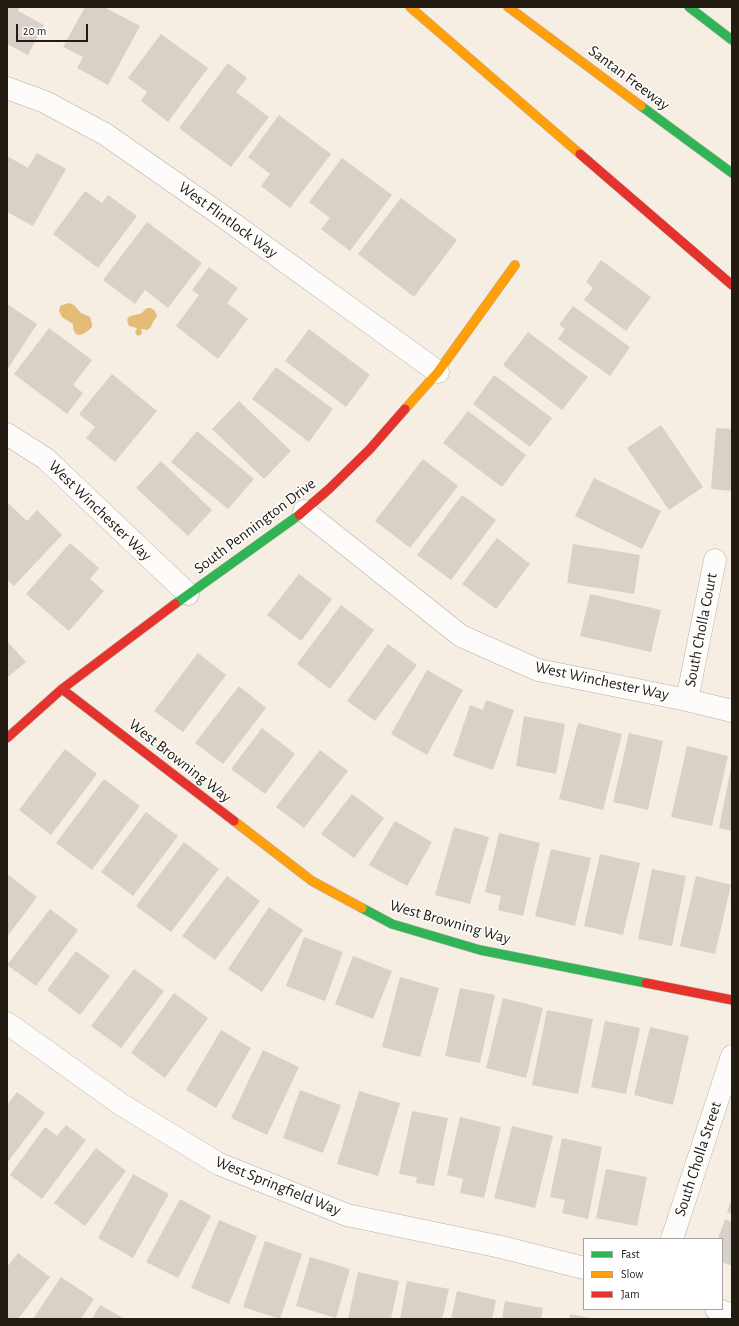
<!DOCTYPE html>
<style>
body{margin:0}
#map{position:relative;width:739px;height:1326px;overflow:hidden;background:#f6eee2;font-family:"Alegreya Sans",sans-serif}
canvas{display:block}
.frame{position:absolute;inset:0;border:8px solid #221c12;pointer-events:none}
.legend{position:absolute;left:583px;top:1238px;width:140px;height:72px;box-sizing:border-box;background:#fff;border:1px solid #a7a4a0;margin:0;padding:5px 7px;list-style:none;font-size:12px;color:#221c12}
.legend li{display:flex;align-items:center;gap:8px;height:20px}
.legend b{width:20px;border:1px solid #a7a4a0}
.scale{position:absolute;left:16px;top:24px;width:72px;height:18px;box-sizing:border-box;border:2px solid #221c12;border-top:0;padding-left:5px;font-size:12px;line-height:14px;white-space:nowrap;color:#221c12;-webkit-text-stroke:3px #fff;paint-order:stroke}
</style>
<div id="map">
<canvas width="739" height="1326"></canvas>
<div class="frame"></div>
<ul class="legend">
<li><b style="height:5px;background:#30b455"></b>Fast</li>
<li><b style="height:5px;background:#ff9f0a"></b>Slow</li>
<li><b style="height:5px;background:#e5322d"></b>Jam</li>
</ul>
<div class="scale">20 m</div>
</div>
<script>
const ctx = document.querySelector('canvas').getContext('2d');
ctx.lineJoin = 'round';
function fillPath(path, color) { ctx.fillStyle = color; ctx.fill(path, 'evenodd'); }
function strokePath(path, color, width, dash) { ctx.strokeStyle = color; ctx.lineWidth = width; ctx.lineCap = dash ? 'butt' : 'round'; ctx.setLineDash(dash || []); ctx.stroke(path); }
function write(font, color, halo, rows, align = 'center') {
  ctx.font = font + ' "Alegreya Sans",sans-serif'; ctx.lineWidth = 3; ctx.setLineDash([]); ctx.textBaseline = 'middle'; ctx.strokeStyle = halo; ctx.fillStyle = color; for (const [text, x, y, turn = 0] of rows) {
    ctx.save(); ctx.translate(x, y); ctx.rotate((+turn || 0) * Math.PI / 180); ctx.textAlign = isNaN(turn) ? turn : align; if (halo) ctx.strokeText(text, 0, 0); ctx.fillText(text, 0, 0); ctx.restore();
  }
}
fillPath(new Path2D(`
 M69,303L74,305L81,313L90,317L92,325V327C88,331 78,340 74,331C73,329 73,326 73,324L62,317L59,311L60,306Z
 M147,308H151L155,311L157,316L153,322L151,327L147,330L141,329L142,334L138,336L135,333L137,328L129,326C124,316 131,316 139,314C142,314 144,310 147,308Z`), '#e4bc75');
fillPath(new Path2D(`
 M7,7H20L18,11L44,25L28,55L7,44Z
 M85,7H104L140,26L108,85L77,68L83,57L63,47Z
 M161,34L208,68L168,122L141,101L147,92L128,78Z
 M228,63L247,78L236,92L269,117L231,167L179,128Z
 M279,115L331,154L290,208L261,186L270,174L248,157Z
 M37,153L66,169L33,226L7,212V156L28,168Z
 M342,158L392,195L350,251L321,229L330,218L309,202Z
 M85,191L102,203L108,195L137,216L98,268L53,234Z
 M401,198L457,240L414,297L358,254Z
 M147,222L202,263L168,308L145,290L135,304L103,280Z
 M601,260L651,297L626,331L584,300L593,288L586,282Z
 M209,267L238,288L227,303L248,319L218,359L176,326L199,295L192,290Z
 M7,304L37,324L7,370Z
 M573,306L630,347L610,376L558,339L565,329L559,325Z
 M49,328L92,360L73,385L83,393L67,414L14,374Z
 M309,329L370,375L346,407L285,361Z
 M528,332L588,377L562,410L503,365Z
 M276,367L333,409L309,442L252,399Z
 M112,374L157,411L115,462L86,438L95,427L79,414Z
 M494,375L552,418L530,447L473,404Z
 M239,401L291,451L264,479L212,429Z
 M468,411L526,455L502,487L443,443Z
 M661,425L703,487L669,510L627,448Z
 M716,428L732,429V491L711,489Z
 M197,431L254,479L228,509L171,462Z
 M423,459L458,486L410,548L375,521Z
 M161,461L212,510L188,536L136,488Z
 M594,478L661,511L642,549L575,516Z
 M462,495L496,520L451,580L417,555Z
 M7,502L27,521L37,510L62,535L14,586L7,580Z
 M497,538L530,564L496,609L462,584Z
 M70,543L99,568L90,579L104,591L69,631L26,594Z
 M573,544L640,555L634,594L567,583Z
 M299,574L332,599L301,641L267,615Z
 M590,594L661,610L651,652L580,636Z
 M341,605L374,630L330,689L297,664Z
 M7,641L26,662L7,678Z
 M388,644L417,665L375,721L347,701Z
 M198,653L226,675L183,732L154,711Z
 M427,670L463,690L427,755L391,734Z
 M239,686L266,708L223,764L195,743Z
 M486,700L514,710L493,770L453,756L470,705L483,710Z
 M524,716L565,724L556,774L516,766Z
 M578,723L622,734L603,810L559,799Z
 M262,728L295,754L265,794L231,769Z
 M629,733L663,741L648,810L613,802Z
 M687,746L728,756L712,826L671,817Z
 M65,749L97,774L51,835L19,810Z
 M320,750L348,771L304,828L276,807Z
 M731,768H732V831L719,828Z
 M104,779L140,806L92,870L56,843Z
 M352,794L384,818L354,858L321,834Z
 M146,812L178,836L133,896L101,872Z
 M395,821L432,842L407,886L369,865Z
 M454,827L489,837L470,904L435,895Z
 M499,833L540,843L523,916L498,910L501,896L485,892Z
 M184,842L219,869L171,932L136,906Z
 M551,849L591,858L575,926L535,916Z
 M600,854L640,863L623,935L584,926Z
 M652,869L686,876L672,946L638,939Z
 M7,874L37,897L7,937Z
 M227,876L260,901L215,960L182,936Z
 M696,876L731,885L715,954L680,946Z
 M269,907L303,930L262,992L228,969Z
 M50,909L78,930L36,986L7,965Z
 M304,937L343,952L325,1001L286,986Z
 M76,951L110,976L80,1015L47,990Z
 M353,956L392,971L373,1019L335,1004Z
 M134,969L164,991L121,1048L91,1026Z
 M400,977L439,988L420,1057L382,1047Z
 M460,988L495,995L480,1063L445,1056Z
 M174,993L208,1018L165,1078L131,1053Z
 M503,998L543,1008L526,1078L486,1068Z
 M547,1010L593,1019L578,1094L532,1085Z
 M605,1021L640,1028L626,1094L591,1087Z
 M650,1027L689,1036L673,1105L634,1095Z
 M221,1030L251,1048L216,1108L186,1090Z
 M263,1050L299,1067L267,1135L231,1118Z
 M300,1090L341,1105L323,1153L283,1138Z
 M359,1091L400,1103L378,1176L337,1164Z
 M17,1092L45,1113L7,1163V1105Z
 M412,1111L448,1118L434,1186L416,1183L417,1177L399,1174Z
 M460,1117L501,1127L484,1198L460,1193L463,1179L447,1175Z
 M66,1125L86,1140L42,1199L10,1175L45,1127L57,1136Z
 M512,1126L553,1136L535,1208L494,1198Z
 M562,1138L602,1147L588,1219L562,1213L565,1200L550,1197Z
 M96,1148L126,1171L85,1226L54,1203Z
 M606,1169L647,1177L637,1226L596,1218Z
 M133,1174L169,1194L133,1258L98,1238Z
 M732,1198V1214L727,1212Z
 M180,1199L211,1216L178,1278L146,1262Z
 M725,1219L732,1222V1266L722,1262V1239H718Z
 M219,1220L257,1236L229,1304L191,1288Z
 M265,1241L302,1254L280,1319L243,1307Z
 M18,1253L50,1277L18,1319H7V1267Z
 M310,1257L350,1269L336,1318L296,1306Z
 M358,1272L399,1281L391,1319H348Z
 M61,1277L94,1299L81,1319H33Z
 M407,1281L449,1289L442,1319H400Z
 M457,1291L496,1300L492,1319H451Z
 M505,1301L543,1308L541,1319H502Z
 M100,1305L125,1319H92Z
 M570,1314L590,1318V1319H569Z`), '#d8d1c7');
const street = new Path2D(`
 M7,88L45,102L105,134L221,215L438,372
 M7,434L46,459L188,594
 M304,511L461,636L538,670L687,700L732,711
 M687,700L715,560
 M7,1023L122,1105L219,1164L347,1215L501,1247L584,1268
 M672,1239L732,1056
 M716,1309L732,1315`);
const fast = new Path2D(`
 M689,7L732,40
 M641,106L732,173
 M175,604L299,515
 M362,908L392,924L480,950L646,983`);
const slow = new Path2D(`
 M410,7L580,154
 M508,7L641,106
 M405,409L438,372L515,265
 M234,821L312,881L362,908`);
const jam = new Path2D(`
 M580,154L732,285
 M299,515L329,489L370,449L405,409
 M62,689L234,821
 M7,738L62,689L175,604
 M646,983L732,1000`);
strokePath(street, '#b5afa4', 23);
strokePath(fast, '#b5afa4', 10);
strokePath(slow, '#b5afa4', 10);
strokePath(jam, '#b5afa4', 10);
strokePath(street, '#fefcfb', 22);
strokePath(fast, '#30b455', 9);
strokePath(slow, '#ff9f0a', 9);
strokePath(jam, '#e5322d', 9);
write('16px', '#221c12', '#fff', [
 ["Santan Freeway",629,78,37],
 ["West Flintlock Way",228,220,36],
 ["West Winchester Way",100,511,44],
 ["South Pennington Drive",255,526,-37],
 ["South Cholla Court",701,630,-79],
 ["West Winchester Way",602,681,12],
 ["West Browning Way",180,761,38],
 ["West Browning Way",450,922,16],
 ["South Cholla Street",698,1159,-72],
 ["West Springfield Way",278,1186,22]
]);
</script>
